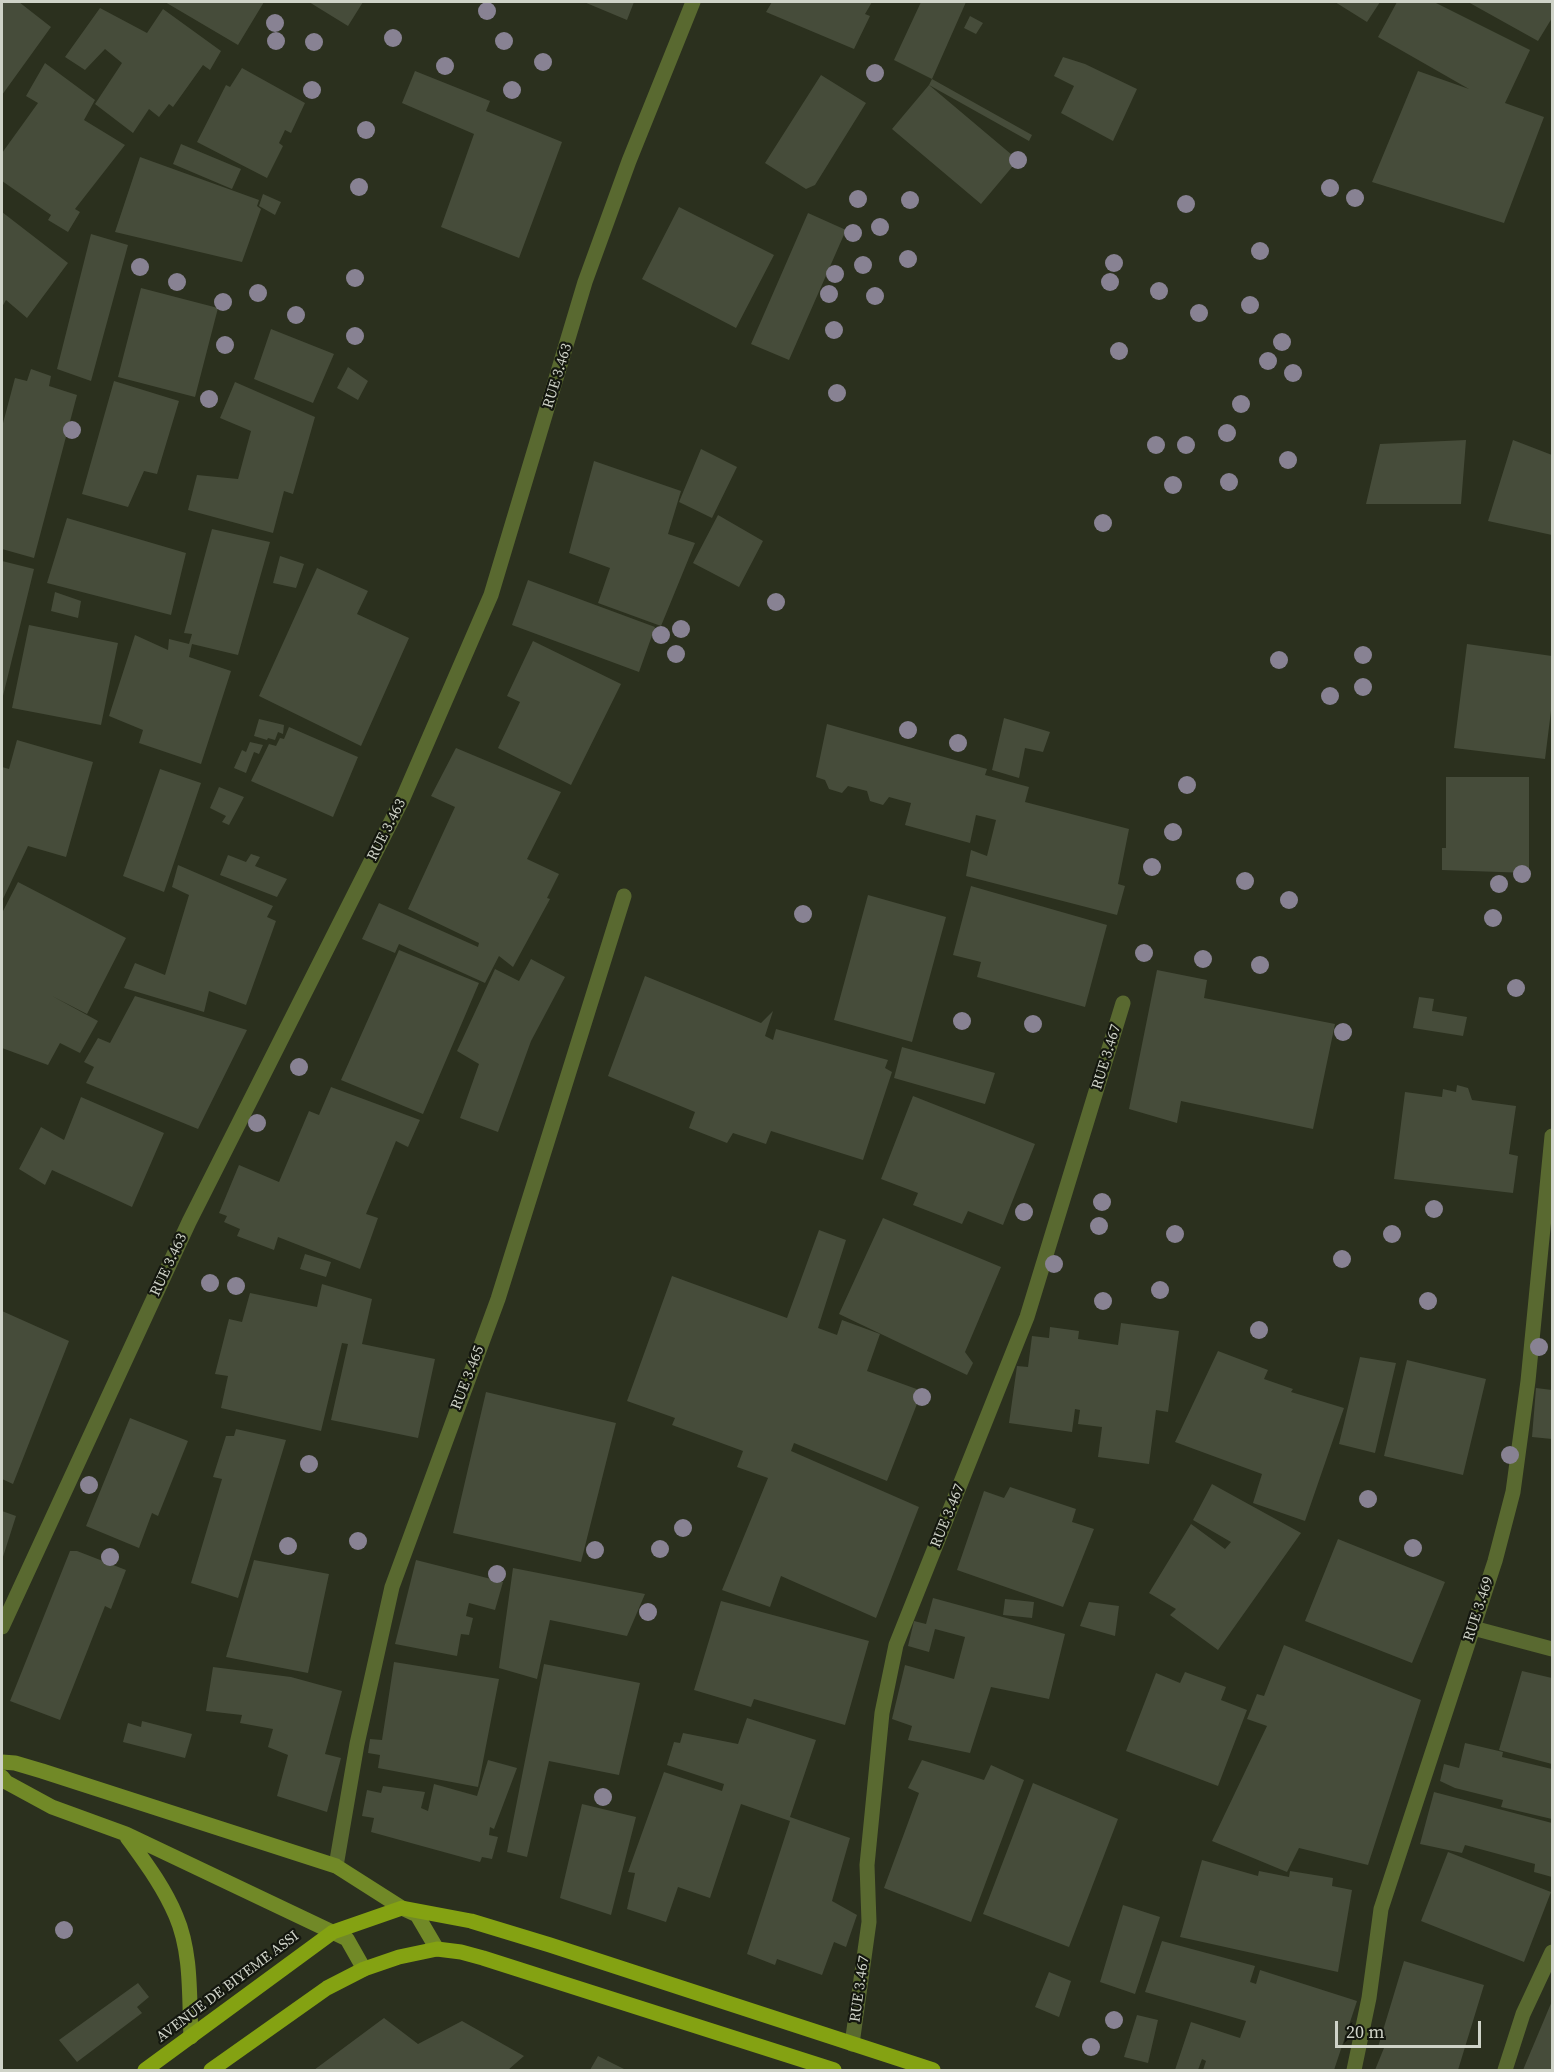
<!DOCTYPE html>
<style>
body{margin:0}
#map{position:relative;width:1554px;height:2072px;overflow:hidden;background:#2b301e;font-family:"Source Serif 4",serif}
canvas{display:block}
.frame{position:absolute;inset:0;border:3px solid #cfd3c8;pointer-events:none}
.scale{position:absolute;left:1335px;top:2021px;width:146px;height:27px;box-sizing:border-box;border:3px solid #cfd3c8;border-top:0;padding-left:8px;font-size:18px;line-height:21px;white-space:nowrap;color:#cfd3c8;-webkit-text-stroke:4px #14170f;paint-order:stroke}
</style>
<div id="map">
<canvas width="1554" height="2072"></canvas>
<div class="frame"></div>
<div class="scale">20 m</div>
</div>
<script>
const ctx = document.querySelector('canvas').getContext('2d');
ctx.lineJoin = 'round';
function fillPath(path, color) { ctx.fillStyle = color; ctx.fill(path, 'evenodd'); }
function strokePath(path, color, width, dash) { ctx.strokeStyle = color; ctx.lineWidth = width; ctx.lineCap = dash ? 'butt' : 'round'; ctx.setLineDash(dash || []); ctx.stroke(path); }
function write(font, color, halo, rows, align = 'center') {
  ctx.font = font + ' "Source Serif 4",serif'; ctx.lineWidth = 4.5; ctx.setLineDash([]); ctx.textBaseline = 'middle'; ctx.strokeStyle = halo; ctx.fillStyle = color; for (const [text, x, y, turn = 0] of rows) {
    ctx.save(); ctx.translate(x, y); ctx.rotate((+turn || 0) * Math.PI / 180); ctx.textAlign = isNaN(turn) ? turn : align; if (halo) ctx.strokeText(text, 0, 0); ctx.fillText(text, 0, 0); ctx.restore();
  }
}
fillPath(new Path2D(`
 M2,2H19L51,27L2,95Z
 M165,2H264L238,45Z
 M309,2H363L348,26Z
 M584,2H634L627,20Z
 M772,2H872L865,14L870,16L854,49L766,12Z
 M921,2H966L932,79L894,60Z
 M1335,2H1380L1367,22Z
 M1397,2H1434L1530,50L1505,103L1544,117L1504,223L1372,182L1418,71L1469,89L1378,37Z
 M1468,2H1552V18L1538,41Z
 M100,8L147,33L163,9L221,51L210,70L203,65L173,107L169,104L159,117L149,109L133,133L95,104L122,63L105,49L85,70L65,57Z
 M970,16L983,23L976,34L964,28Z
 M1063,57L1085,64L1137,89L1113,141L1061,113L1074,86L1054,76Z
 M45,63L95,100L84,120L125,145L75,209L80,212L68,232L48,220L51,215L2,181V153L38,103L26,96Z
 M242,68L305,103L291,133L285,130L279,143L283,146L267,178L197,142L226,85L230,87Z
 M415,71L490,101L486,111L562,142L519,258L441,227L474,134L402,103Z
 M821,75L866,103L815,185L806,189L765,163Z
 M932,79L1032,135L1029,141L929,85Z
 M929,85L1018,160L981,204L892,129Z
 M181,144L241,169L232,189L173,164Z
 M140,157L259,200L257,206L261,209L242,262L115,232Z
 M263,194L281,202L275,215L259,206Z
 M679,207L774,255L736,328L642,279Z
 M2,212L68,263L27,318L6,300L2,307Z
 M808,213L846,230L789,360L751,344Z
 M91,234L128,245L91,381L57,369Z
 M141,288L218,308L195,397L118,377Z
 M271,329L334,354L313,403L254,379Z
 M348,367L368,381L358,400L337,388Z
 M31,369L51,376L49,386L77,395L34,558L2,549V427L15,378L27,381Z
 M114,381L179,401L157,474L144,471L128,507L82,494Z
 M235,382L315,417L293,494L284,491L273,533L188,510L197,475L238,479L251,431L220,418Z
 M1466,440L1461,504H1366L1380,444Z
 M1513,440L1552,455V535L1488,521Z
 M701,449L737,467L712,518L679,502Z
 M594,461L681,491L668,534L695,543L661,626L598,603L610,568L569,553Z
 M718,515L763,541L739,587L693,563Z
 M67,518L186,553L171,615L47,583Z
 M212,529L270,542L238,655L192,644L189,657L231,671L201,764L139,743L143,730L109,716L135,635L168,650L169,639L189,644L192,634L184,633Z
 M280,556L304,564L296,588L273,583Z
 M2,561L34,569L2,700Z
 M317,568L368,591L357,614L409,638L361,746L259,696Z
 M528,580L655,627L639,672L512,625Z
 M55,592L81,601L78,618L51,611Z
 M29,625L118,643L101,725L12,708Z
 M533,641L621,684L571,785L498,748L520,702L507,696Z
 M1467,644L1552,656V703L1545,759L1454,748Z
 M1004,718L1050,732L1043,752L1025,748L1019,778L992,770Z
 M259,719L284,725L283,734L278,732L275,740L268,738L267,740L254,736Z
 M827,724L987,769L985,775L1029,787L1025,802L1129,829L1118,884L1125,886L1117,915L966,876L971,850L987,856L996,820L976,815L970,843L905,825L911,803L889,797L883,805L870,801L867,791L848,786L842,793L829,789L825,780L816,777Z
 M289,727L358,757L333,817L251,781L269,744L276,746L280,738L284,739Z
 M17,740L93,762L66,857L28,846L2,901V767L9,769Z
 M250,742L263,745L259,754L254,752L246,773L234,768L242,750L246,752Z
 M456,748L561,792L527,859L559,874L547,898L550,899L513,967L499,956L485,983L399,944L395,953L362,939L379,903L478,947L479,943L408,909L455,807L431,796Z
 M160,769L201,783L164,892L123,876Z
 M1446,777H1529V873L1442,870V848H1446Z
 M219,787L244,797L229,825L222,822L226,816L210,808Z
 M251,854L260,857L255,866L287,879L277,897L220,875L228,855L246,862Z
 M178,865L273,906L267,917L276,921L246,1005L209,991L204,1012L124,988L135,963L165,975L189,895L172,887Z
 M18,882L126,938L87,1014L52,996L98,1021L80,1053L60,1043L48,1065L2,1048V913Z
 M971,886L1107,925L1085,1007L977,977L981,962L953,955Z
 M868,895L946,917L912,1042L834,1020Z
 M399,950L479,983L423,1114L341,1080Z
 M531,959L565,977L531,1041L498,1132L460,1118L479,1064L457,1051L495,969L519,981Z
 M1157,970L1207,980L1204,998L1335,1024L1313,1129L1181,1101L1177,1123L1129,1109Z
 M645,976L761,1023L773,1011L765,1036L773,1040L776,1029L888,1060L885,1068L892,1072L863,1160L771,1131L766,1144L733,1133L727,1143L689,1128L695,1112L608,1076Z
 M135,996L247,1030L198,1129L86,1083L94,1067L84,1062L98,1038L110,1043Z
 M1419,997L1434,999L1432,1011L1467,1017L1463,1036L1413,1028Z
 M902,1047L995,1073L985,1104L894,1078Z
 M1457,1085L1468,1088L1472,1100L1516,1106L1509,1154L1518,1156L1513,1193L1394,1179L1405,1092L1442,1097L1443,1089L1456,1092Z
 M331,1087L420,1120L408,1147L396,1141L366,1214L378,1218L360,1269L278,1237L274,1250L237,1236L240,1229L224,1222L227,1216L219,1213L239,1165L279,1182L309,1111L319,1115Z
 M913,1096L1035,1144L1003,1225L968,1211L962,1224L913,1205L918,1193L881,1179Z
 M81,1097L164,1133L132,1207L52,1170L45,1185L19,1169L41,1127L64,1140Z
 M883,1218L1001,1267L965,1352L973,1363L967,1375L839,1314Z
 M819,1230L846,1240L818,1328L837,1335L842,1320L880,1334L867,1371L922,1391L887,1481L794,1443L791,1451L919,1507L876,1618L781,1576L770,1607L722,1590L768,1478L737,1467L743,1451L672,1425L675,1418L627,1401L672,1276L787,1318Z
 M305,1254L331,1262L326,1277L300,1269Z
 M322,1284L372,1299L362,1344L435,1359L418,1438L331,1420L348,1344L342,1343L321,1431L221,1408L228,1376L215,1374L229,1319L242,1322L250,1293L317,1307Z
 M2,1311L69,1341L13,1484L2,1479Z
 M1121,1323L1179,1331L1168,1412L1156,1410L1149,1464L1098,1457L1102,1427L1078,1424L1080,1410L1075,1409L1072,1432L1009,1423L1017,1366L1028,1367L1032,1336L1049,1338L1050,1327L1079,1331L1078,1339L1118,1345Z
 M1218,1351L1268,1370L1264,1379L1293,1389L1291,1392L1344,1408L1305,1521L1253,1503L1262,1474L1175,1442Z
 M1360,1357L1396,1363L1375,1453L1339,1444Z
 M1407,1360L1486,1379L1463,1475L1384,1456Z
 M1536,1388L1552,1390V1439L1532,1437Z
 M486,1392L616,1423L581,1562L453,1533Z
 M130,1418L188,1441L158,1516L152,1513L139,1548L86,1526Z
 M236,1429L286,1440L238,1598L191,1583L222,1479L213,1477L226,1436H234Z
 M1212,1484L1301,1533L1218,1650L1170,1615L1176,1609L1149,1593L1191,1524L1225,1549L1231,1542L1193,1520Z
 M1010,1487L1076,1509L1072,1522L1094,1529L1063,1607L957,1570L984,1491L1004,1498Z
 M2,1511L16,1516L2,1560Z
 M1338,1539L1445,1582L1412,1663L1305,1621Z
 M70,1551H77L126,1570L111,1609L105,1606L60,1720L10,1701Z
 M254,1560L329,1574L308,1673L226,1657Z
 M416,1560L503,1582L495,1610L469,1603L466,1616L473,1618L469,1635L461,1634L457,1656L395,1644Z
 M513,1568L645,1594L627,1636L550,1620L537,1679L499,1668Z
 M933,1598L1065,1634L1049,1699L991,1687L970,1753L908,1740L912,1726L892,1719L905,1665L954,1679L965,1637L935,1629L929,1652L908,1646L914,1621L926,1624Z
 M1005,1599L1034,1602L1032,1618L1003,1615Z
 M721,1601L869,1641L845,1725L754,1699L751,1707L694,1690Z
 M1089,1602L1119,1606L1115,1636L1080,1626Z
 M1284,1645L1421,1700L1368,1865L1299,1848L1287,1872L1212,1841L1267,1726L1247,1719L1257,1694L1264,1696Z
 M394,1662L499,1679L478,1787L378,1768L380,1755L368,1753L370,1739L382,1740Z
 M544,1664L640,1683L619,1775L549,1761L527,1857L507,1852Z
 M213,1667L291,1677L342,1691L325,1754L341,1758L327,1812L277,1796L288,1755L268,1747L273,1729L240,1723L242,1715L206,1711Z
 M1522,1671L1552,1678V1764L1499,1750Z
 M1185,1672L1226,1687L1221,1700L1247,1710L1218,1786L1126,1751L1156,1673L1180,1683Z
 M747,1718L816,1740L790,1817L850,1838L832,1901L857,1915L846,1947L834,1942L822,1975L777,1959L775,1965L747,1954L790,1821L741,1804L710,1898L678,1887L666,1922L627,1909L635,1873L628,1872L664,1772L722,1791L724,1784L667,1765L674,1742L680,1743L683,1733L738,1744Z
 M142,1721L192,1734L185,1758L123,1742L128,1723L141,1727Z
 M1465,1743L1503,1752L1502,1757L1552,1769V1819L1501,1807L1503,1800L1455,1788L1440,1781L1444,1764L1459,1768Z
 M488,1760L517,1768L494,1829L490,1827L489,1835L498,1837L492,1859L482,1857L480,1862L371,1832L374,1818L362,1816L367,1790L381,1793L383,1786L425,1792L421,1808L428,1811L434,1784L477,1796Z
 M922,1760L984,1780L991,1765L1024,1780L971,1922L884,1888L919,1793L908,1788Z
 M1033,1783L1118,1819L1069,1947L983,1914Z
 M1434,1792L1552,1823V1877L1534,1872L1535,1864L1465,1845L1462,1853L1420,1844Z
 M582,1804L636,1817L611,1915L560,1898Z
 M1448,1852L1551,1892L1524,1962L1421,1921Z
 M1202,1860L1258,1876L1259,1871L1289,1877L1290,1871L1333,1878L1332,1886L1352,1890L1338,1972L1180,1937Z
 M1123,1905L1160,1917L1135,1994L1100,1982Z
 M1162,1941L1255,1966L1250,1982L1256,1984L1260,1970L1357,2001L1334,2070H1203L1206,2061L1202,2059L1198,2070H1175L1191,2022L1240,2038L1246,2021L1145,1992Z
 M1404,1961L1484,1985L1458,2070H1375L1384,2048L1378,2047Z
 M1049,1972L1071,1981L1059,2017L1035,2007Z
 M138,1983L149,1997L137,2007L142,2013L77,2062L59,2040Z
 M1552,2001V2070H1523Z
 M1137,2015L1158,2020L1148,2063L1124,2057Z
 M384,2018L418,2044L462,2021L524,2056L508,2070H314Z
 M598,2056L626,2070H590Z`), '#464c3a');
strokePath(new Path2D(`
 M2,1627L189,1222L403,798L491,595L585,282L629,161L693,2
 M1473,1628L1552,1649
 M336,1866L357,1744L392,1587L498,1299L624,896
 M852,2044L869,1922L867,1865L882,1713L896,1645L1027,1317L1123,1003
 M1354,2070L1369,1998L1381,1909L1495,1561L1513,1492L1528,1381L1552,1136
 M1505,2070L1523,2014L1552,1952`), '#596930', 15);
strokePath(new Path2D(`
 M2,1762L15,1763L42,1771L336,1866L402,1908L417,1915L437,1949
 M2,1777L6,1782L52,1807L126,1834L347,1939L364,1969
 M127,1837C145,1862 164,1887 176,1916C192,1953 189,1998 191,2037`), '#718927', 15);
strokePath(new Path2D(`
 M145,2070L333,1932L402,1908L471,1921L550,1945L933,2070
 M211,2070L327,1988L364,1969L399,1957L437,1949L461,1952L483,1958L834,2070`), '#84a212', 15);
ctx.fillStyle = '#888293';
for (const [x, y] of [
 [487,11],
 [275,23],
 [393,38],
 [276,41],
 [504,41],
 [314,42],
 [543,62],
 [445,66],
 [875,73],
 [312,90],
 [512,90],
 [366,130],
 [1018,160],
 [359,187],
 [1330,188],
 [1355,198],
 [858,199],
 [910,200],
 [1186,204],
 [880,227],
 [853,233],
 [1260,251],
 [908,259],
 [1114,263],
 [863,265],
 [140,267],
 [835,274],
 [355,278],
 [177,282],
 [1110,282],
 [1159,291],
 [258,293],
 [829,294],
 [875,296],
 [223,302],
 [1250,305],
 [1199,313],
 [296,315],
 [834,330],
 [355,336],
 [1282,342],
 [225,345],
 [1119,351],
 [1268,361],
 [1293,373],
 [837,393],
 [209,399],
 [1241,404],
 [72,430],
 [1227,433],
 [1156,445],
 [1186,445],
 [1288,460],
 [1229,482],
 [1173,485],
 [1103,523],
 [776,602],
 [681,629],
 [661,635],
 [676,654],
 [1363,655],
 [1279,660],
 [1363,687],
 [1330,696],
 [908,730],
 [958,743],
 [1187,785],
 [1173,832],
 [1152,867],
 [1522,874],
 [1245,881],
 [1499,884],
 [1289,900],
 [803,914],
 [1493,918],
 [1144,953],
 [1203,959],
 [1260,965],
 [1516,988],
 [962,1021],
 [1033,1024],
 [1343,1032],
 [299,1067],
 [257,1123],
 [1102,1202],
 [1434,1209],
 [1024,1212],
 [1099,1226],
 [1175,1234],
 [1392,1234],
 [1342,1259],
 [1054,1264],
 [210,1283],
 [236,1286],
 [1160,1290],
 [1103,1301],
 [1428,1301],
 [1259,1330],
 [1539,1347],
 [922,1397],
 [1510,1455],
 [309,1464],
 [89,1485],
 [1368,1499],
 [683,1528],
 [358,1541],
 [288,1546],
 [1413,1548],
 [660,1549],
 [595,1550],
 [110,1557],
 [497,1574],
 [648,1612],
 [603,1797],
 [64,1930],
 [1114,2020],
 [1091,2047]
]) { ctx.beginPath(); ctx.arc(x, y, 9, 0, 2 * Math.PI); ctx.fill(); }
write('15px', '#cfd3c8', '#14170f', [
 ["RUE 3.463",558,376,-73],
 ["RUE 3.463",387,830,-63],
 ["RUE 3.467",1107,1057,-73],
 ["RUE 3.463",169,1265,-65],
 ["RUE 3.465",468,1378,-69],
 ["RUE 3.467",948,1516,-68],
 ["RUE 3.469",1479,1609,-72],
 ["AVENUE DE BIYEME ASSI",228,1987,-37],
 ["RUE 3.467",860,1989,-82]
]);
</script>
